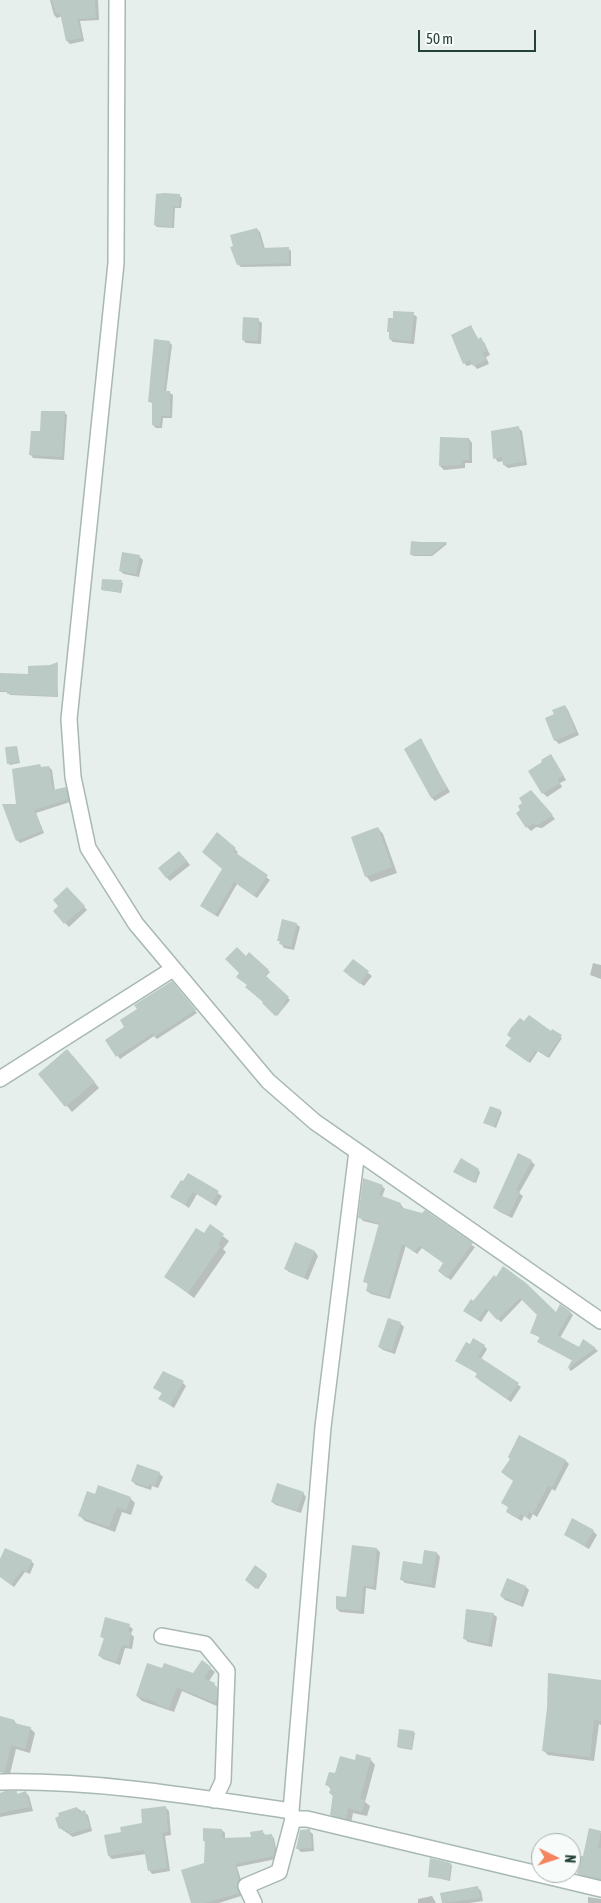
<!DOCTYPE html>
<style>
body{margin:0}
#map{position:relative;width:601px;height:1903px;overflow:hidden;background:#e6efeb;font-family:"Asap Condensed",sans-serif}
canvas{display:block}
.north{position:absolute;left:531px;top:1833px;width:50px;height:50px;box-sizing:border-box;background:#f7fbf9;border:1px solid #a3b1ad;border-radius:50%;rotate:94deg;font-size:14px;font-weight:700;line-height:20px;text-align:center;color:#24423a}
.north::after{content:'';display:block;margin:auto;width:18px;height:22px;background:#f4845f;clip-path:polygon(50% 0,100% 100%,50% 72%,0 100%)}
.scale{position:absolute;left:418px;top:30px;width:118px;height:22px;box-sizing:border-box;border:2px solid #24423a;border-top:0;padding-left:6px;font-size:15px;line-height:18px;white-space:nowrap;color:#24423a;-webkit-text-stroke:4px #f7fbf9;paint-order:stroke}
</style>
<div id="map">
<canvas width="601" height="1903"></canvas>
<div class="north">N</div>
<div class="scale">50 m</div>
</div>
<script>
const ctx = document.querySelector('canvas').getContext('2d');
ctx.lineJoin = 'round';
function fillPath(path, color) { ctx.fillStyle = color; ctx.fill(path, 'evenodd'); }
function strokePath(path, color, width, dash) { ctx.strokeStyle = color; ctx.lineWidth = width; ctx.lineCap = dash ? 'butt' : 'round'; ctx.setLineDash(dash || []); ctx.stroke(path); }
fillPath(new Path2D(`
 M50,0H98L99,20L80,21L84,41L70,44L67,41L62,16L57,18L54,15Z
 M179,195L182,198L181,208H175L174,228L157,227L155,225Z
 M257,229L260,232L265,249L288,248L291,251V266L241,267L238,264Z
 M413,314L417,317L414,344L393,342L390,339V333L388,331Z
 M258,320L262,323L261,344L246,343L243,340Z
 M471,327L479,340L484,342L490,355L486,357L489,364L477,369L473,364L467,366L464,363Z
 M169,342L172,345L166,392L170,393L173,395L172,418H163L162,428H156L153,425V404L149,401Z
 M64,412L67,415L64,460L33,458L31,455L42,432Z
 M518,428L522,431L527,465L508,468L504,465L503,461L498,462L495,458Z
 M441,439H469L472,443V463H465V468L444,470L440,466Z
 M412,542L446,543L447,544L432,556H413L412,554Z
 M139,556L143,560L139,577L124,574L120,571Z
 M121,582L123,583L121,593L102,590Z
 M57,664L58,697L10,695L9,692H0V674L29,675Z
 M565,706L568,710L579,735L559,744L555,740V715Z
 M420,740L450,792L435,801L432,798Z
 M17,747L20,763L10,765L8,763Z
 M551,755L566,780L560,783L562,787L547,797L543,793L544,763Z
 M40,766L42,768L49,767L52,770L55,791L65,788L68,791L70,802L36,813L44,833L20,843L17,840L18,805Z
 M534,795L555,819L542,828L536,827L531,831L527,827Z
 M378,828L383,834L397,873L371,882L366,876Z
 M217,834L238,852L236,855L270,880L257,898L237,884L218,917L205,909L223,869Z
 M183,856L190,865L170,881L166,877Z
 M67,888L87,910L69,927L54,911L60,906Z
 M296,924L300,927L294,950L284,948L279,940Z
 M246,957L268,971L270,972L265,977L290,1000L277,1016L248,985Z
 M353,961L372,976L364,986L348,975Z
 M593,963L601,965V979L590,975Z
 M174,985L197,1013L157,1039L154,1036L120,1059L107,1041L126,1028Z
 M551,1033L562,1038L549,1058L538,1051L530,1063L508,1047Z
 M73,1056L99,1088L72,1112L40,1074Z
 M500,1111L502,1112L496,1128L485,1123Z
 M531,1161L535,1165L519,1193L523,1196L512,1218L498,1211L494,1207Z
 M478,1170L480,1172L476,1183L456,1173Z
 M189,1174L222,1196L216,1206L197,1194L189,1208L172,1196Z
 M382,1186L385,1189L382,1197L400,1204L403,1207V1209L475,1247L451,1280L442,1274L445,1263L422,1248L417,1254L406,1245L390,1299L371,1294L367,1291L369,1285L364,1281L380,1225L363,1221L360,1217Z
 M210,1226L229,1241L223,1249L226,1252L194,1298L165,1276L204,1235Z
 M296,1244L315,1252L318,1256L308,1280L289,1272L286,1269Z
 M494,1277L556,1314L561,1306L571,1313L573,1315L560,1338L579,1349L584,1340L598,1351L571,1371L569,1369L573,1361L542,1344L539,1342L541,1338L531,1333L538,1314L523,1299L501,1322L489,1310L481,1322L467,1313Z
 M388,1319L401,1324L404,1327L395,1354L383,1350L379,1347Z
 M470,1346H484L487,1349L481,1359L521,1387L511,1402L479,1380L478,1374L456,1361Z
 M183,1383L186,1386L174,1408L160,1399L163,1394L155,1388Z
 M511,1459L566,1461L569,1464L555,1491L552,1489L537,1517L533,1514L530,1520L524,1516L522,1521L511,1515L507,1511L509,1508L503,1503L514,1481Z
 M159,1473L163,1477L158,1488L152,1486L151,1490L136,1485L132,1481Z
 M303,1493L306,1497L301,1513L276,1505L272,1502Z
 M96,1496L130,1498L135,1503L131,1515L122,1512L115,1532L85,1521L80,1516Z
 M593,1531L597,1535L589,1549L565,1535Z
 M377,1549L380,1552L376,1590L366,1588L364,1614L340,1612L337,1609L347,1598Z
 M437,1553L440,1557L435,1588L405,1583L401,1579L423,1566Z
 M31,1561L34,1564L30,1574L25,1572L14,1587L0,1576V1566Z
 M266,1575L267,1576L258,1589L248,1582Z
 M526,1587L529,1590L523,1607L505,1600L501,1596Z
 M493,1614L497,1617L492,1647L468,1642L464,1638Z
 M129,1626L133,1629L131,1634L134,1637L132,1649L125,1648L120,1665L103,1659L100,1656L105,1640L102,1637Z
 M210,1668L215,1672L209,1681L214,1684L221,1693L219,1707L182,1691L174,1712L142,1701L137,1696L163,1670L194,1674Z
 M601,1681V1725L599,1724L594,1761L548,1755L543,1750Z
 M0,1717L14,1721L19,1726L30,1728L35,1733L30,1753L16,1749L10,1774L0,1772Z
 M413,1732L415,1733L412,1750L400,1748L398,1747Z
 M370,1759L375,1765L365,1802L370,1806L367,1816L353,1813L351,1823L336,1820L331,1814L334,1797L330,1793L332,1790L327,1785L336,1775L356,1762Z
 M16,1793L18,1795L26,1793L29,1796L33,1811L0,1817V1794Z
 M77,1808L88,1815L92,1831L73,1837L60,1828Z
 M166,1808L169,1811L171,1835L165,1836L170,1871L152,1874L149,1870L146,1854L112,1859L109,1856L106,1836L122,1833L144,1824Z
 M222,1830L225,1833V1839L253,1838L262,1831L266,1836L271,1835L274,1838L277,1855L276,1859L237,1867L242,1883L239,1889L241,1896L219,1903H193L205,1864L206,1843L204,1841Z
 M590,1830L601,1833V1881L582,1877L579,1873Z
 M309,1831L313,1834L314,1851L301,1852L298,1849Z
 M451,1864L452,1866L450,1881L429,1876Z
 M477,1887L481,1891L483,1901L469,1903H443Z
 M432,1896L436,1903H418V1899Z
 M588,1897L601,1899V1903H588Z`), '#0003');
fillPath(new Path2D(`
 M52,0H95L96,18L77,19L82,38L66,41L60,13L56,14Z
 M164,193L180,194L179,207L173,206L172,227L154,225L156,194Z
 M257,228L263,248L289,247V263L237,265L230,247L233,246L230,235Z
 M393,311L414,312L411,341L389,339V332H387L388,318H393Z
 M243,317L259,318L258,341L242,340Z
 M471,325L478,339L481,337L487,351L483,353L486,360L473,366L470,360L463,364L451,335Z
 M154,339L170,341L164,391H170V416H161L160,426L152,425V402H148Z
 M41,411H65L62,457L29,455L31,431H40Z
 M519,426L524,462L503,465L502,457L493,459L491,431Z
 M440,437L469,438V460H462V465L439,466Z
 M411,541L421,542H447L430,555H410Z
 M122,552L140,555L136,574L119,571Z
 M102,579L122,580L120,592L101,590Z
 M58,662L57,696L7,694V691H0V673L28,674V666L50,665Z
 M565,705L576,732L554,741L545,718L554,714L552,710Z
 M421,738L447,788L431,798L404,749Z
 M17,746L19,762L7,764L5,747Z
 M551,754L564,776L557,779L560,783L542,794L528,771L542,762L541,760Z
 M40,764L41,767L49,766L53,790L66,787L68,799L34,810L42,831L16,841L2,804H16L12,769Z
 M531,790L553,815L538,825L532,824L526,828L516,813L520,810L518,806L522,803L519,798Z
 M378,827L392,867L365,877L351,837Z
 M217,832L236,848L233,851L268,875L254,896L234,882L215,915L200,906L222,869L202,852Z
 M179,851L187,861L166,878L158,868Z
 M67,887L85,906L64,924L53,911L58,906L53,900Z
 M282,919L297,923L291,947L279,944L280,941H277Z
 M237,947L246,956L249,952L269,970L265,975L289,997L283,1004L285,1006L275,1016L262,1003L263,1002L245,987L247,985L236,977L239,973L225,959Z
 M353,959L369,971L360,984L343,971Z
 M172,981L196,1010L154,1037L152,1034L116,1057L105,1040L124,1027L120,1020L137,1009L134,1005Z
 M529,1015L551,1031L552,1029L562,1035L547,1057L536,1050L528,1062L505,1046L511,1038L507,1035L511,1028L520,1018L524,1021Z
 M67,1049L95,1082L65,1107L38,1074Z
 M490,1106L501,1110L494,1127L483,1123Z
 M518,1153L532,1160L516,1190L520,1192L509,1215L493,1208Z
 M461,1158L479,1169L474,1183L453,1172Z
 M188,1173L219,1191L212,1203L193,1192L185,1205L170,1197L181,1180L183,1181Z
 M363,1178L383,1185L379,1195L401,1203L400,1207L422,1213L425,1210L473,1243L447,1278L438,1271L443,1263L419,1246L414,1252L402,1244L388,1297L366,1291L368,1283L363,1282L379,1223L358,1218Z
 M210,1224L224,1234L218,1244L221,1246L188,1293L164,1277L196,1228L204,1233Z
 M295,1242L315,1251L304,1278L284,1269Z
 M503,1266L526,1283L556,1312L560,1304L571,1312L557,1335L579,1347L583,1339L596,1348L567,1369L572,1360L537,1342L540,1337L530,1333L537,1315L520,1298L497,1320L486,1308L478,1320L463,1311L471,1299L473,1301L494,1275L496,1277Z
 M388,1318L401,1322L392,1351L378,1347Z
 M473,1338L485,1345L478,1356L519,1383L507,1399L475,1377L477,1373L455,1361L466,1342L470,1344Z
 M163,1371L184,1381L170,1405L158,1399L162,1393L153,1388Z
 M519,1435L566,1460L552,1488L548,1486L533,1514L529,1512L527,1517L520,1514L518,1518L506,1512L508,1507L501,1503L513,1481L501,1472L510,1459L508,1457Z
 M137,1464L160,1472L155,1486L149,1484L148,1487L131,1481Z
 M277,1483L304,1492L297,1511L271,1502Z
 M98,1485L131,1497L126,1511L117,1507L109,1527L78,1516L87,1491L95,1494Z
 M572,1518L594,1530L585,1546L564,1535Z
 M352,1545L377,1548L373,1587L363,1586L361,1611L336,1609V1596L346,1597Z
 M5,1548L32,1560L27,1572L22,1570L11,1585L0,1577V1559Z
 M424,1550L437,1552L431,1585L400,1580L403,1561L422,1564Z
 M255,1565L267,1574L256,1589L245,1580Z
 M507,1578L526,1586L520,1604L500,1596Z
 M466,1609L494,1613L488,1644L463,1639Z
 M105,1617L130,1624L128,1632L131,1633L129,1646L122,1645L116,1662L98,1656L104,1638L100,1637Z
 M202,1660L211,1667L204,1678L215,1683L214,1685L217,1687V1698L215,1703L177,1687L169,1709L156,1704V1702L136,1696L147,1663L162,1668L164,1663L193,1673Z
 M548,1673L601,1680V1721L594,1720L590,1757L542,1751L547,1708Z
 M0,1716L15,1720L14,1723L31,1727L25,1749L11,1745L5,1772L0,1771Z
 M399,1729L414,1731L411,1749L397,1747Z
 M356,1754L371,1758L360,1799L365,1800L362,1812L348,1808L346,1819L330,1815L333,1794L329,1793L331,1787L325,1785L329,1772L335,1773L340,1756L355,1760Z
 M5,1791H17V1794L26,1791L30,1807L0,1813V1793Z
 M166,1806L168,1832L162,1833L167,1868L148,1871L144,1850L108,1856L104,1835L121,1832L120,1827L142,1823L141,1809Z
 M77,1807L79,1812L85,1810L90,1828L69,1834L67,1830L64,1831L63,1827L59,1829L55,1818L59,1816L58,1813Z
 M203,1828L222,1829V1838L251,1837L250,1832L263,1830V1835L272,1834L275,1851L273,1856L235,1864L239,1880L237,1886L239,1893L205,1903H191L181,1870L204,1863L205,1841H203Z
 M589,1828L601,1831L598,1848H601V1879L577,1874L580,1856H583Z
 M310,1829L312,1848L296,1849L300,1830Z
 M430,1858L451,1863L449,1880L428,1877Z
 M478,1886L480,1898L442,1903L440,1893Z`), '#bbcac4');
const street = new Path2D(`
 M117,0L116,263L69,719L73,777L88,848L136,924L268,1081L315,1122L601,1321
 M0,1079L173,969
 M162,1636L205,1644L227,1671L223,1781L214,1800
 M0,1782C97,1780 196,1797 291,1811
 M293,1819H307L601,1889
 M254,1903L246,1886L279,1872L293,1819L291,1811L323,1427L357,1151`);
strokePath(street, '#a8b8b2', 18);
strokePath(street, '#fff', 15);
</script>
